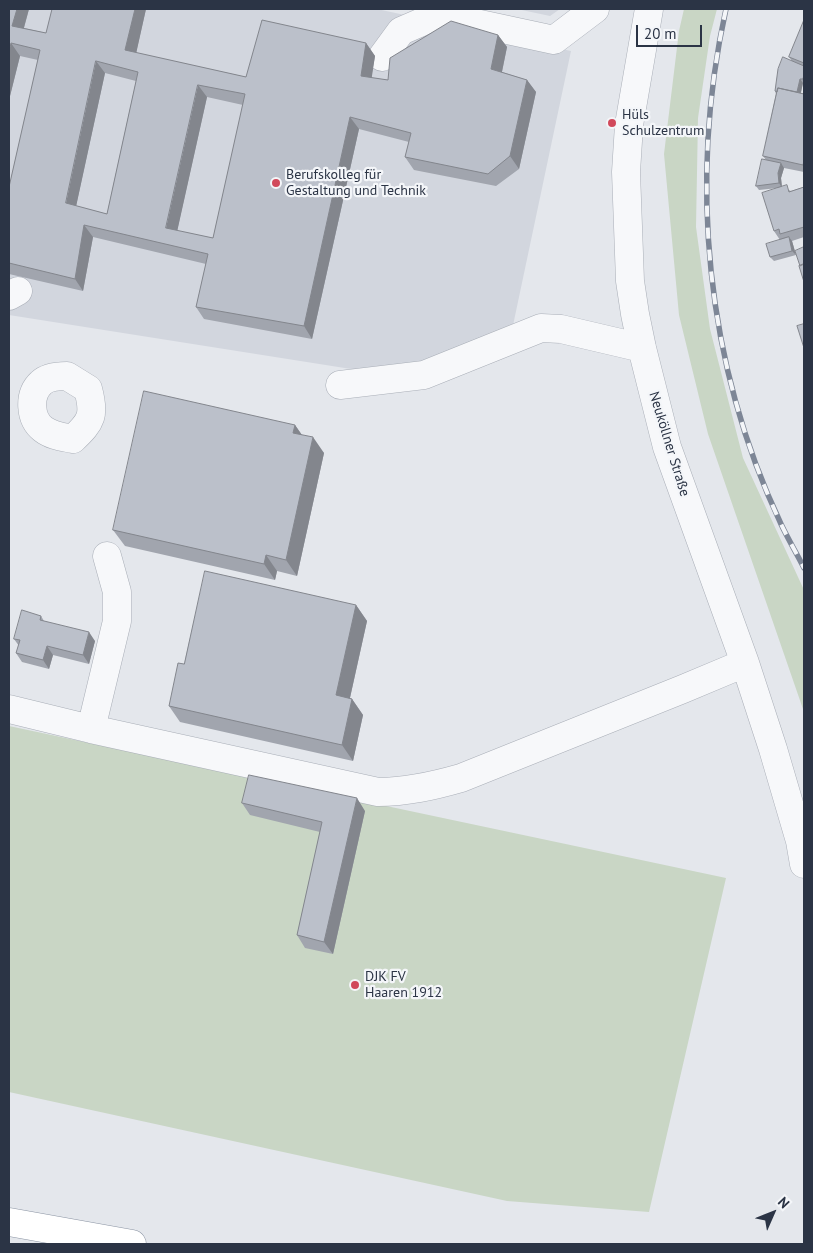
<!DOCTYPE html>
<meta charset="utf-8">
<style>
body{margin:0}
#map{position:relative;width:813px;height:1253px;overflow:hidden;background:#e4e7ec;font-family:"PT Sans",sans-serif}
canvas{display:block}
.frame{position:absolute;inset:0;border:10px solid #2b3445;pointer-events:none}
.north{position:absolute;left:748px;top:1188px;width:50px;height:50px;-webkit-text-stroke:4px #f4f6f9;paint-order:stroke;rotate:46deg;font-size:14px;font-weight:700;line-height:20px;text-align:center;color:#2b3445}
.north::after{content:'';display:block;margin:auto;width:18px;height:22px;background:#2b3445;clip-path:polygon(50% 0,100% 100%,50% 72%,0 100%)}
.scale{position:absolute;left:636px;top:25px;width:66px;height:22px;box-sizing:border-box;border:2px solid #2b3445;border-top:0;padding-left:6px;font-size:15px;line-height:18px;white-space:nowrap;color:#2b3445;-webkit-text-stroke:4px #f4f6f9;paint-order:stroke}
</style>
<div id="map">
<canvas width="813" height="1253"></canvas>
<div class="frame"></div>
<div class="north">N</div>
<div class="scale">20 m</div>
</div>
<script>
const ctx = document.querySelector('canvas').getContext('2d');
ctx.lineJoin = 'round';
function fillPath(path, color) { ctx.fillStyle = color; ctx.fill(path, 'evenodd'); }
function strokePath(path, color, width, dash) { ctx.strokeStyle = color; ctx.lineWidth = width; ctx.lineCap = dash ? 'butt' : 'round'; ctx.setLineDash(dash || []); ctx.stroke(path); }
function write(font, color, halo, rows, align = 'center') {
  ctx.font = font + ' "PT Sans",sans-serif'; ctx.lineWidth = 4.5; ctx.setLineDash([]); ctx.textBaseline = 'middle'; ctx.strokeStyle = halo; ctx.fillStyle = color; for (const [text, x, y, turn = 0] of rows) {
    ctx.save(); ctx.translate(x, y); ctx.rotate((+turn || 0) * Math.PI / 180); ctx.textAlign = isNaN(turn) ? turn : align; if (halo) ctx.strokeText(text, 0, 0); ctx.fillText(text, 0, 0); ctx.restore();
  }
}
fillPath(new Path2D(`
 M9,9H377L571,51L508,349L427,381L9,315Z
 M517,9H560L550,16Z`), '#d2d6de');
fillPath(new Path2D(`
 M684,9H717L710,36L698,118L696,227L710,329L743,458L804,590V712L708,434L679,315L664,154L679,31Z
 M9,726L726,878L649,1212L507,1201L9,1092Z`), '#c9d6c5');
const minor = new Path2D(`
 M649,9L629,125L626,172L630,281L635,314L642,348L667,447L745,663L773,749L800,841L804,864
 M382,57L401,31L438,15L554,40L595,9
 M9,296L18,291
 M67,376L88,389C95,415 92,421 73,439C63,437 52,436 43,429C30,419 28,395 41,383C47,377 59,376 67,376Z
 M340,385L424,375L541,328L561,329L642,348
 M9,709L91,729L378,792C407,792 433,786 461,778L683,689L745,663
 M91,729L117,621V592L107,556`);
const highway = new Path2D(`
 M9,1222L132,1244`);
strokePath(minor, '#a9aeb7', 29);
strokePath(highway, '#8b94a3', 29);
strokePath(minor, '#f7f8fa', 28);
strokePath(highway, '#fff', 28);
const rail = new Path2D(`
 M726,9C688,181 706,365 781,524C788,539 797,554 804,568`);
strokePath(rail, '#7d8696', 5.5);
strokePath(rail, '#f4f6f9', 4, [11]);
fillPath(new Path2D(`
 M9,9H29L24,28L46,33L146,9L136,53L246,77L366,43L375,56L371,78L388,80L498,35L507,47L502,72L527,80L536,92L519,169L496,186L414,170L405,157L409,142L359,129L312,339L204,319L196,307L206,264L93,237L83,291L9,274V187L38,60L20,56L9,100ZM105,73L136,81L107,214L76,206ZM207,97L243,105L213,238L177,231Z
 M804,20V83H803L801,93L804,94V172L784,168L781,178L782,187L791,191L804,187V237L792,241L796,255L774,261L770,257L780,240L774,231L778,188L759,190L756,186L766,160L763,156L776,94L775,91L792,61L789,57Z
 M295,425L302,435L324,453L297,576L277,571L275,580L125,546L113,530Z
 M356,605L367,621L350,698L352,699L363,715L353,761L180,722L169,706L184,664Z
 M41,616L44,621L95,641L89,664L53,655L49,669L22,662L16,653L19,646L14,639Z
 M242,803L365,811L333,954L305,948L297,935L320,832L250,815Z`), '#a1a5ae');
fillPath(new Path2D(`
 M17,9H29L21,38L12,26Z
 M135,9H146L134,63L125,50Z
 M498,35L507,47L500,81L491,69Z
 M11,43L20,56L9,100V52Z
 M366,43L375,56L370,89L361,76Z
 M96,61L105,73L74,216L66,203Z
 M800,79L803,83L799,100L796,96Z
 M527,80L536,92L519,169L510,156Z
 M198,85L207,97L175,241L166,228Z
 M350,117L359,129L312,339L304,326Z
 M781,163L784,168L781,178L782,188L779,183L778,173Z
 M84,225L93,237L83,291L75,279Z
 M789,237L792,241L796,255L792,251Z
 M295,425L306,441L293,433Z
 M313,437L324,453L297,576L286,560Z
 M266,555L277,571L275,580L264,564Z
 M356,605L367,621L347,711L336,695Z
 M89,632L95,641L89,664L83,655Z
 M47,646L53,655L49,669L43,660Z
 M352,699L363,715L353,761L342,745Z
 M357,798L365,811L333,954L324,942Z`), '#83868d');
const building = new Path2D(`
 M9,9H17L12,26L46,33L52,9H135L125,50L246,77L262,20L366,43L361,76L388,80L390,58L451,21L498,35L491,69L527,80L510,156L488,174L405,157L411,133L350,117L304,326L196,307L208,254L84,225L75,279L9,263V187L40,50L11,43L9,52ZM96,61L138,72L107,214L66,203ZM198,85L245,94L213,238L166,228Z
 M804,20V63L789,57Z
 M783,57L804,66V75L803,79H800L797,92L778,88L777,92L775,91L778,69Z
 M778,88L804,94V161L803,165L763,156Z
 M762,159L781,163L778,173L779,183L756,186Z
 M787,185L789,192L804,187V227L780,234L779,229L774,231L762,193Z
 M789,237L792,251L770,257L766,244Z
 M804,247V264L800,266L795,251Z
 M804,264V282L799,266Z
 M804,324V348L797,326Z
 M144,391L295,425L293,433L313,437L286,560L266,555L264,564L113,530Z
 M205,571L356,605L336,695L352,699L342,745L169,706L178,663L184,664Z
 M22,610L41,616L40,620L89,632L83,655L47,646L43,660L16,653L20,640L14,639Z
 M249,775L357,798L324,942L297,935L322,822L242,803Z`);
fillPath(building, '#bbc0ca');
strokePath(building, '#83868d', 1);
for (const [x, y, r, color] of [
 [612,123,5,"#d1495b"],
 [276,183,5,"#d1495b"],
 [355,985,5,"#d1495b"]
]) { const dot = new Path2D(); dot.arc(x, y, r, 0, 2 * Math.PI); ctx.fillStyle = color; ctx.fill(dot); strokePath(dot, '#f4f6f9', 2); }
write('14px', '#2b3445', '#f4f6f9', [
 ["Hüls",622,115],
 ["Schulzentrum",622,131],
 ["Berufskolleg für",286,175],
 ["Gestaltung und Technik",286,191],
 ["DJK FV",365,977],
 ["Haaren 1912",365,993]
], 'left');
write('14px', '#2b3445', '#f4f6f9', [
 ["Neuköllner Straße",669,444,73]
]);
</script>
